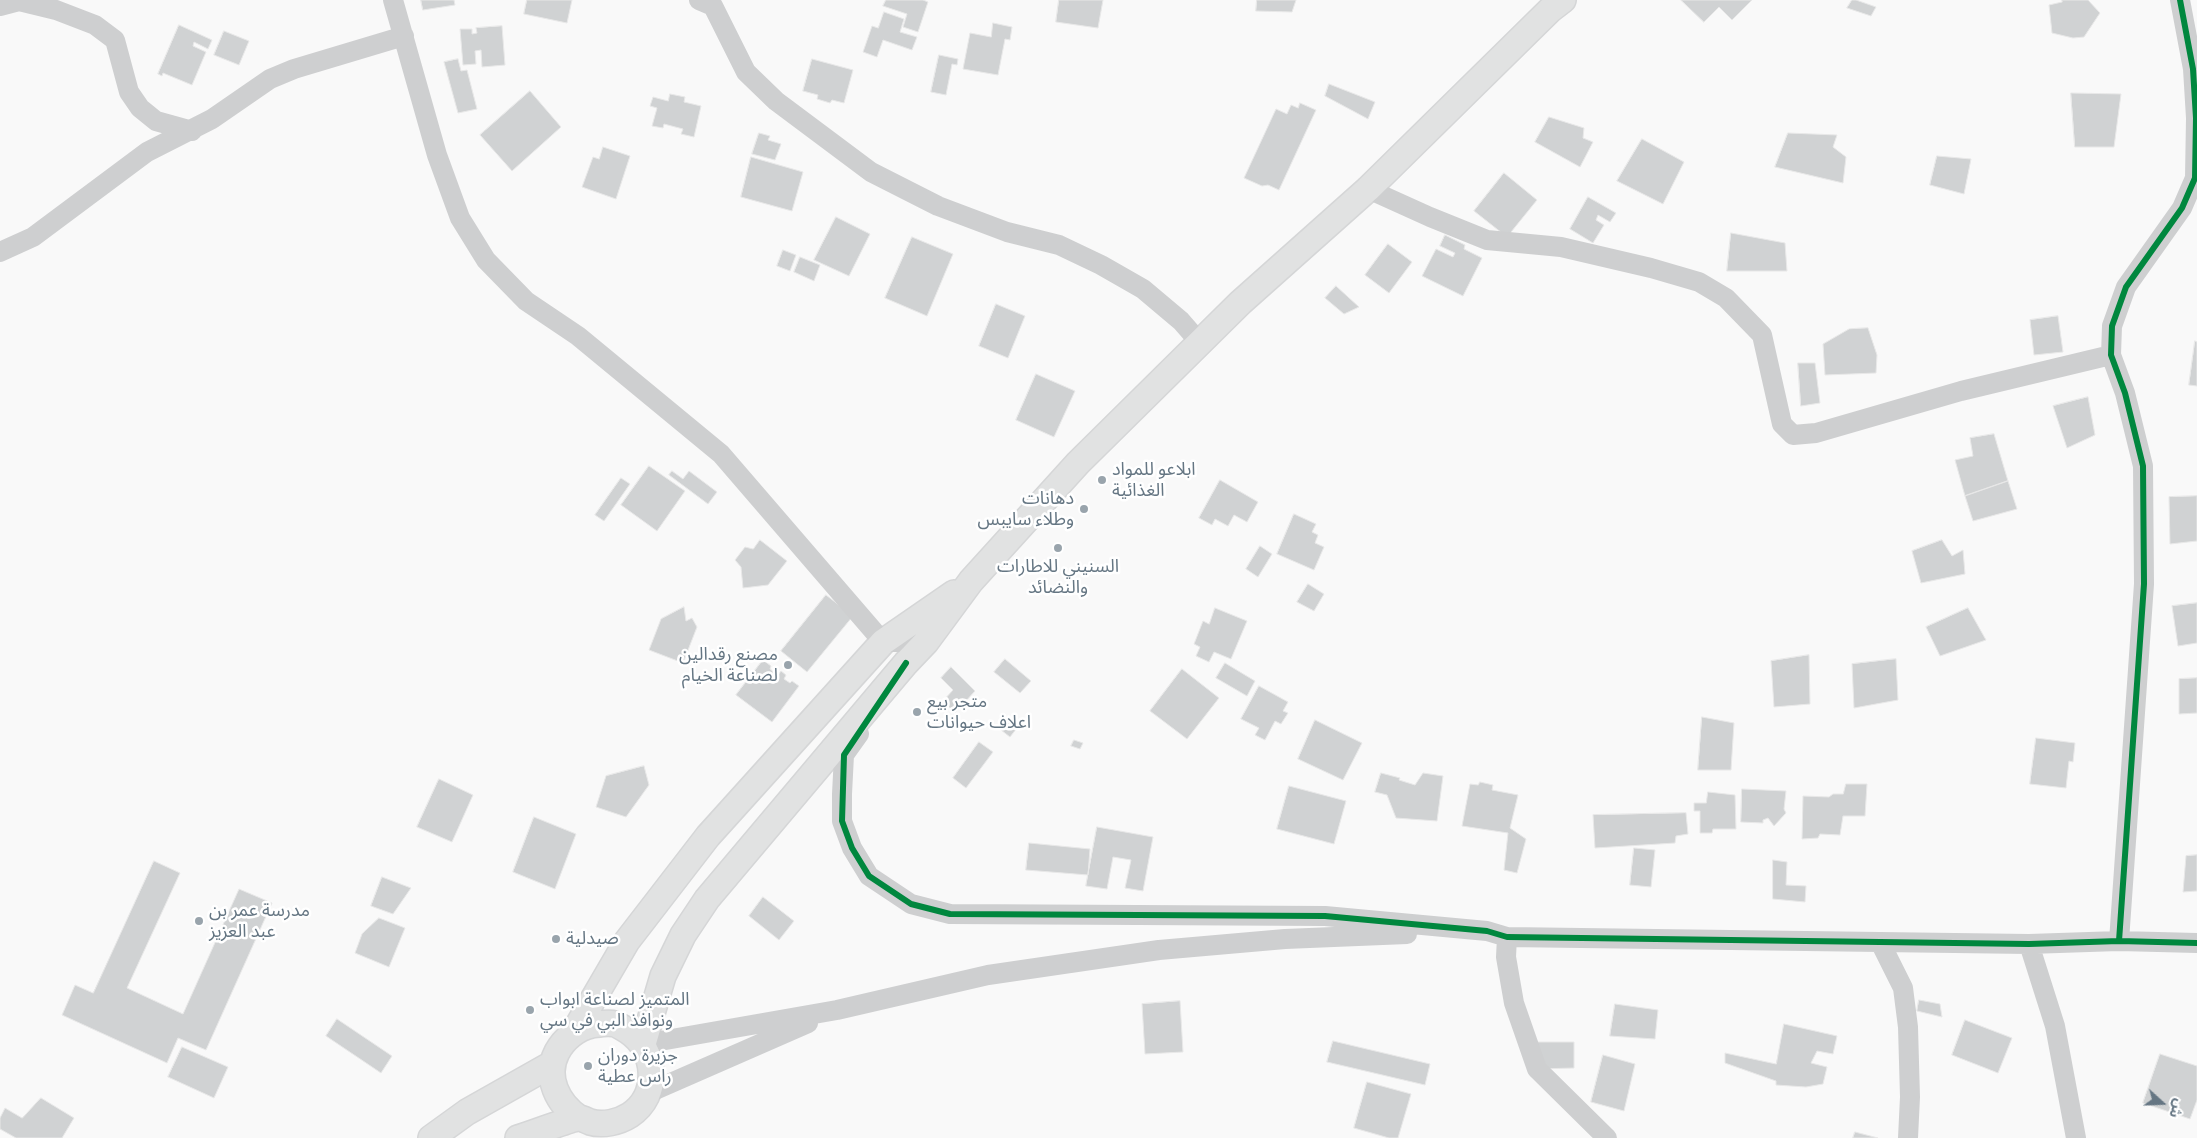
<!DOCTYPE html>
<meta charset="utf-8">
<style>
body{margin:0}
#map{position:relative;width:2197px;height:1138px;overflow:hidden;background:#f9f9f9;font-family:"Fira Sans Condensed","Noto Sans Arabic",sans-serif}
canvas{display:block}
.north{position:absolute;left:2137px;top:1078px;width:50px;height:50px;-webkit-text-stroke:4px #fff;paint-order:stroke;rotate:110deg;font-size:14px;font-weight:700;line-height:20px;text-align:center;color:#657683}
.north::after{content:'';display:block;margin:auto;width:18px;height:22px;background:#657683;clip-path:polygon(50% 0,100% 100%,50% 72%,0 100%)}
</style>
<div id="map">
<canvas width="2197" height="1138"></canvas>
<div class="north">ش</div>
</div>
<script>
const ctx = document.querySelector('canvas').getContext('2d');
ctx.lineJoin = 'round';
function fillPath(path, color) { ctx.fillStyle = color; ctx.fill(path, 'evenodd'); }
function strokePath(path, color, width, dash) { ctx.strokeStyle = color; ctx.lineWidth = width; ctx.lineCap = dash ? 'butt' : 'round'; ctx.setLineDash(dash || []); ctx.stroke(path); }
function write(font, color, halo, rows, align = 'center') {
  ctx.font = font + ' "Fira Sans Condensed","Noto Sans Arabic",sans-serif'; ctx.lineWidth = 5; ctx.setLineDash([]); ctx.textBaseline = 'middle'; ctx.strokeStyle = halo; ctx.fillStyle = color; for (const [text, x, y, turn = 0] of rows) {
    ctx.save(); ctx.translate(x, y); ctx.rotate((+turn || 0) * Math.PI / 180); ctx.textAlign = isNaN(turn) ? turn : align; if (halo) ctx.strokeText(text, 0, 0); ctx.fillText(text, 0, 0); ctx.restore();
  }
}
const building = new Path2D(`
 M421,0H454L455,5L423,10Z
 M527,0H572L567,23L524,14Z
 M886,0H923L928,2L918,32L903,27L907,14L883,6Z
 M1059,0H1103L1098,28L1056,22Z
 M1257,0H1296L1292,12L1256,11Z
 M1681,0H1752L1732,20L1719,7L1704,22Z
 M1852,0H1856L1876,7L1871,16L1847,8Z
 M2062,0H2088L2100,13L2084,37L2073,38L2052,33L2049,5L2062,2Z
 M884,12L904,19L900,32L917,37L912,50L883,40L877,57L863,52L872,26L878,28Z
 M993,23L1012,27L1010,40L1005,39L998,75L963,69L970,33L991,37Z
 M179,25L212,40L208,49L194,42L193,46L206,52L192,85L163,73L162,76L158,74Z
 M502,26L505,65L482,67L481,50L475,51L476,64L463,65L460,29H472V34L477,33L476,28Z
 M224,31L249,41L239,65L214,55Z
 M939,55L958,59L957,65L952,64L946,95L931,92Z
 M458,59L461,71L467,70L477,109L458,113L444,62Z
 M812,59L853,70L844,103L832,100L830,103L817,99L818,95L803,91Z
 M1329,84L1375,102L1368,119L1325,96Z
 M530,91L561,127L512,171L480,135Z
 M2071,93L2121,94L2114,147H2075Z
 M670,94L685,97L684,102L701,106L694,137L681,134L683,129L664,124L663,128L652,126L657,108L650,106L653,97L668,101Z
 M1300,103L1316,110L1279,190L1268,185L1262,186L1244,178L1276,109L1287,114L1291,105L1298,108Z
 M1549,117L1584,128L1583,138L1593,142L1580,167L1535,142Z
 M759,133L770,136L768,140L781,144L775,160L752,154Z
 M1788,133L1837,135L1833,147L1846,157L1843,183L1775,167Z
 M1642,139L1684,162L1663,204L1617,181Z
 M603,147L630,156L616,199L582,187L593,157L599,159Z
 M1937,156L1971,159L1964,194L1930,185Z
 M751,157L803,172L792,211L741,197Z
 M1504,173L1537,200L1507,237L1474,211Z
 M1588,197L1616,213L1610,222L1598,215L1596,220L1604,225L1593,243L1570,229Z
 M836,217L870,234L849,276L814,260Z
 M1731,233L1785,243L1787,271H1727Z
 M1445,235L1465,245L1464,249L1482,258L1463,296L1422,276L1436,249L1453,257L1455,253L1440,246Z
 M912,237L953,254L927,316L885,298Z
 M1388,244L1412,262L1389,293L1365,275Z
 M783,250L796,255L790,271L777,266Z
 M800,257L820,265L814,281L794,272Z
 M1336,286L1359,307L1344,314L1325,298Z
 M996,304L1025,316L1008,358L979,346Z
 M2058,316L2063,352L2034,355L2030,320Z
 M1868,328L1877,355L1876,373L1825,375L1823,344L1849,329Z
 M2195,341L2197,342V386L2189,385Z
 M1798,363H1815L1820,403L1801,406Z
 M1036,374L1075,391L1054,437L1016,420Z
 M2088,397L2095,435L2067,448L2053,406Z
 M1994,434L2008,481L1965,496L1955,460L1973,456L1970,438Z
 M649,466L685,491L657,531L621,505Z
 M672,471L683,479L689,471L717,492L708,504L669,475Z
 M621,478L630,484L604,521L595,515Z
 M1220,480L1258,502L1247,522L1234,515L1228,526L1215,519L1212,525L1199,518Z
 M2008,481L2017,509L1973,521L1965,496Z
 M2197,496V541L2170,544L2169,497Z
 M1294,514L1316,524L1312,532L1318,535L1315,543L1324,547L1314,570L1277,554Z
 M760,540L787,561L768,585L743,588L741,567L735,560L745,547L753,549Z
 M1942,540L1952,556L1963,550L1965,574L1921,583L1912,551Z
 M1260,546L1272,554L1258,577L1246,569Z
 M1308,584L1324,594L1314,611L1297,602Z
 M826,595L853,616L807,672L781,651Z
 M2197,603V643L2178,646L2172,606Z
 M684,607L686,621L692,618L697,627L683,663L649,650L661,619Z
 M1215,608L1247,621L1231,659L1214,652L1209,662L1196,656L1200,647L1194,644L1203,621L1209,624Z
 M1968,608L1986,640L1940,656L1926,627Z
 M1809,655L1810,704L1774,707L1771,661Z
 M1005,659L1031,681L1020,693L994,672Z
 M1896,659L1898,700L1854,708L1852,664Z
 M763,660L771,666L770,669L778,675L781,671L786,675L784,679L790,683L792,681L799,686L772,722L736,695Z
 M1225,663L1255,681L1247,696L1216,678Z
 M951,667L975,691L955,713L943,701L953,690L941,678Z
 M1182,669L1219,698L1187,739L1150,711Z
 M2197,678V713L2179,714V679Z
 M1259,686L1288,702L1283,711L1288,713L1281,724L1275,721L1265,740L1255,735L1259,728L1241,719Z
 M1702,717L1734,723L1731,770H1698Z
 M1315,720L1362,743L1343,780L1298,759Z
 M1008,722L1017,728L1010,737L1001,730Z
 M2036,738L2075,743L2073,762L2069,761L2066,788L2030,784Z
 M1074,740L1083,743L1080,749L1071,746Z
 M979,742L993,752L966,788L953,778Z
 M644,766L649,785L626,817L596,807L606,776Z
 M1381,773L1400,778L1399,780L1415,785L1423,773L1443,776L1437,821L1396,818L1387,795L1375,792Z
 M439,779L473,795L452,842L417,827Z
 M1480,782L1493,785L1492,790L1518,795L1510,828L1526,839L1517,873L1504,870L1508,833L1462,826L1470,784L1478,785Z
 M1846,784H1867L1865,816H1843L1840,835L1820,834L1818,838L1802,839L1803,796L1829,797L1833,794H1843Z
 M1289,786L1346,801L1334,844L1277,829Z
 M1742,789L1786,791L1784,809L1786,813L1774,826L1768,818L1763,820V823L1741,822Z
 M1708,792L1735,795L1736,829H1713L1712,833H1700V811H1694V803H1706Z
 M1686,813L1688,834L1676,836L1675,843L1595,848L1593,815Z
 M534,817L576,834L555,889L513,872Z
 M1097,827L1153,837L1143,891L1125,888L1131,860L1113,857L1107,889L1086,886Z
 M1029,843L1090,849L1088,875L1026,870Z
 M1634,848L1655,850L1651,887L1630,885Z
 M2197,855V891L2183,892L2186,856Z
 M1773,860L1787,862L1786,885L1806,886L1805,902L1773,899Z
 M154,861L180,873L127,988L183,1014L239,889L272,903L206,1050L178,1038L167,1063L62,1015L75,985L93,993Z
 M382,877L411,888L393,914L371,906Z
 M763,897L794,921L779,940L749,916Z
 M379,918L405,928L389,967L355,953L362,934Z
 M1919,1000L1940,1004L1942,1017L1917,1011Z
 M1180,1001L1183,1052L1145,1054L1142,1004Z
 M1615,1004L1658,1010L1655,1039L1610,1036Z
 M337,1019L392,1056L381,1073L326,1036Z
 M1965,1020L2012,1038L1998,1073L1952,1055Z
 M1784,1024L1837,1036L1833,1054L1817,1051L1811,1063L1827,1067L1823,1084L1806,1087L1776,1085V1081L1725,1063V1053L1776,1064Z
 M1333,1041L1430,1064L1425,1085L1327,1062Z
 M1536,1042H1574V1068L1537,1069Z
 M182,1047L228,1067L214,1098L168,1077Z
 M2160,1054L2197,1066V1100L2190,1119L2143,1103Z
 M1603,1055L1635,1064L1624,1111L1591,1102Z
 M1367,1082L1411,1094L1398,1138H1389L1354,1128Z
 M41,1098L74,1118L62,1138H16L0,1129V1118L5,1108L22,1118Z
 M1855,1132L1878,1138H1853Z`);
fillPath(building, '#d0d2d3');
strokePath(building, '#e8e8e8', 1);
const major = new Path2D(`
 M574,1032L627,941L708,836L883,642L954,593
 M643,1044L663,976L683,935L707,899L906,663L926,642L971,581L1078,463L1240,303L1368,189L1550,10L1563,0
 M431,1138L467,1112L552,1064
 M518,1138C528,1135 573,1118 579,1118C583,1118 587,1121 590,1122C603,1126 619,1122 630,1115C660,1095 657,1050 628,1031C624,1029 619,1025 615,1024C608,1022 599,1024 592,1025C577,1028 564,1039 557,1052C544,1077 558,1104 579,1118`);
strokePath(major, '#d5d6d7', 28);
strokePath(new Path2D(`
 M393,0L437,155L460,218L486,260L526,301L578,336L721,454L883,642H926
 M699,0L713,6L746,72L776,101L871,172L938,206L1007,232L1059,245L1101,265L1143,289L1181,321L1201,344
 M0,6L19,1L56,10L95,25L115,40L129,92L140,108L156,121L192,131
 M1368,189L1430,217L1487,240L1561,247L1651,268L1699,282L1726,298L1762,335L1782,424L1793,435L1816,433L1961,391L2111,355
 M0,252L33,237L147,152L212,119L270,79L294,69L404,36
 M859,734L844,755L842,794V821L852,848L869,876L911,904L950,914L1325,916L1487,931L1507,937L2029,944L2119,941L2197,943
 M1507,937L1506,957L1514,1003L1537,1069L1607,1138
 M2119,941L2144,584L2143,466L2125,393L2111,355L2112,326L2126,287L2182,208L2195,178L2196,118L2193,69L2180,0
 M1880,942L1903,988L1908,1027L1910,1097L1908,1138
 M2029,944L2055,1026L2076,1138
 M643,1044L837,1010L988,975L1159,950L1285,939L1407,934
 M648,1093L808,1023`), '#cecfd0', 20);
strokePath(major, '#e1e2e2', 25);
strokePath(new Path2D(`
 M906,663L844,755L842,821L852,848L869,876L911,904L950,914L1325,916L1487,931L1507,937L2029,944L2119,941L2197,943
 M2119,941L2144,584L2143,466L2125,393L2111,355L2112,326L2126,287L2182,208L2195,178L2196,118L2193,69L2180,0`), '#00873e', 6);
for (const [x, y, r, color] of [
 [1102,480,5,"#99a4ac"],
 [1084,509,5,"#99a4ac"],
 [1058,548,5,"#99a4ac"],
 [788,665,5,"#99a4ac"],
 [917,712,5,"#99a4ac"],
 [199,921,5,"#99a4ac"],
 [556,939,5,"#99a4ac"],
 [530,1010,5,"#99a4ac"],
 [588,1066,5,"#99a4ac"]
]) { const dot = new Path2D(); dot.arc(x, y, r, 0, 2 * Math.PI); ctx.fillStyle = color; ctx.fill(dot); strokePath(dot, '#fff', 2); }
write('18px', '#657683', '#fff', [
 ["ابلاعو للمواد",1112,470],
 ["الغذائية",1112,491],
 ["دهانات",1074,499,"right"],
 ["وطلاء سايبس",1074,520,"right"],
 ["السنيني للاطارات",1058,567,"center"],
 ["والنضائد",1058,588,"center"],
 ["مصنع رقدالين",778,655,"right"],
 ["لصناعة الخيام",778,676,"right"],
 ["متجر بيع",927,702],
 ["اعلاف حيوانات",927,723],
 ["مدرسة عمر بن",209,911],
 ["عبد العزيز",209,932],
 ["صيدلية",566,939],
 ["المتميز لصناعة ابواب",540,1000],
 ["ونوافذ البي في سي",540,1021],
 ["جزيرة دوران",598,1056],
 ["راس عطية",598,1077]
], 'left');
</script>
